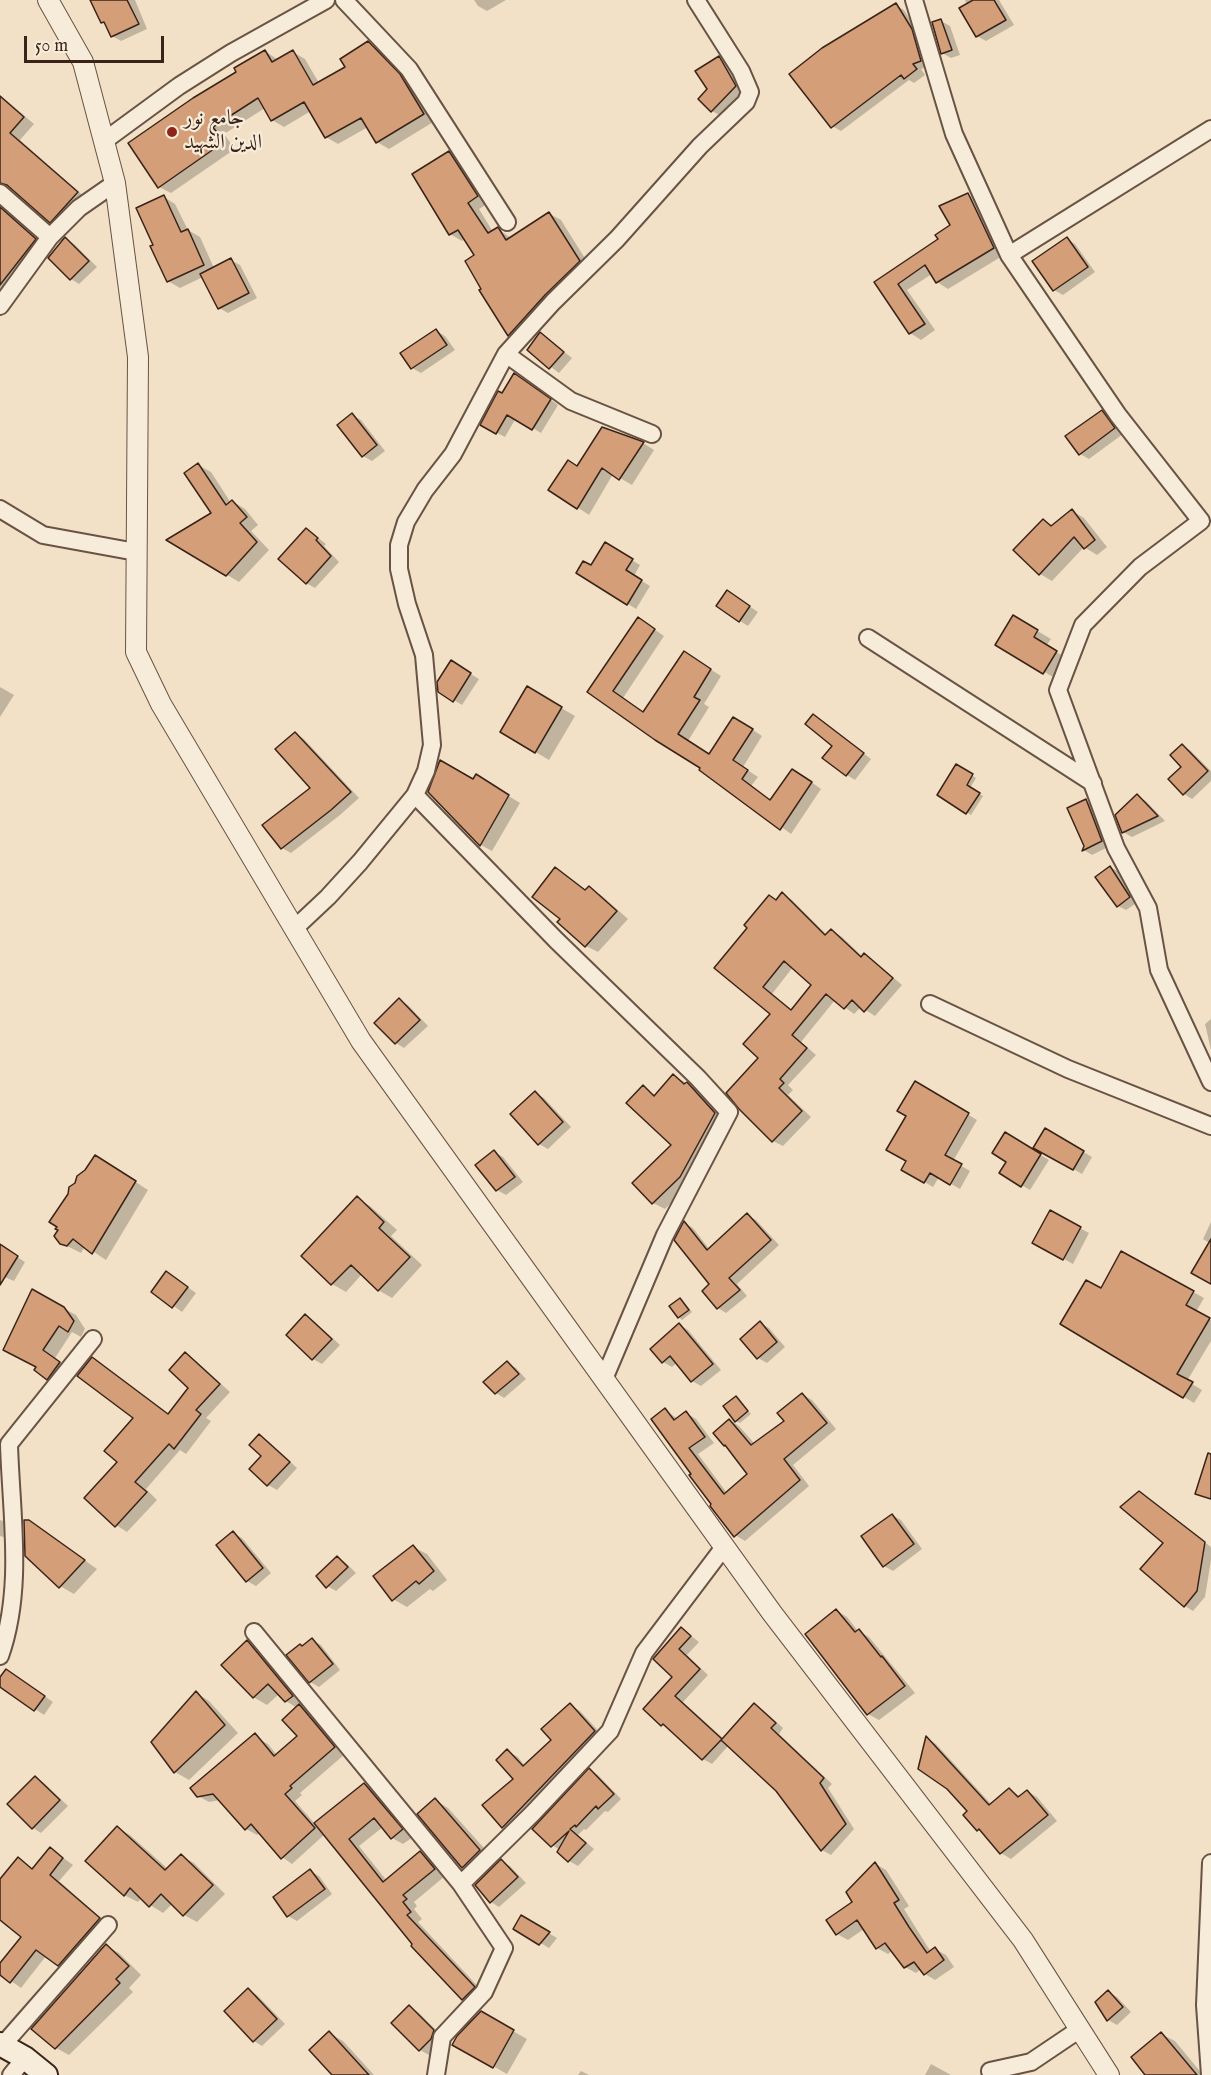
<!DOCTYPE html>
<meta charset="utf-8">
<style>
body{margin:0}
#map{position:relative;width:1211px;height:2075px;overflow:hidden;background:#f2e1c6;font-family:"IM FELL English",serif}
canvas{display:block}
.scale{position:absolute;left:24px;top:36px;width:140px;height:27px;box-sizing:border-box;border:3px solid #3a241a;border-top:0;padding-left:8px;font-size:18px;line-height:21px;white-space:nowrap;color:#3a241a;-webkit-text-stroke:4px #f7ecda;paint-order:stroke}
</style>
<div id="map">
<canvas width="1211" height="2075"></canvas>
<div class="scale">50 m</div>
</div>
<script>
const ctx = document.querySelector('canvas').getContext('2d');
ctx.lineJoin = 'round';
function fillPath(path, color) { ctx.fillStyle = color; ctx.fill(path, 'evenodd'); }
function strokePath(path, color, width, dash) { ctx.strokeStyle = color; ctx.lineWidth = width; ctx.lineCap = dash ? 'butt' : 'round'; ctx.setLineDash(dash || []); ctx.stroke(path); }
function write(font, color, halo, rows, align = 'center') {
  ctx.font = font + ' "IM FELL English",Amiri,serif'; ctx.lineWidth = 4.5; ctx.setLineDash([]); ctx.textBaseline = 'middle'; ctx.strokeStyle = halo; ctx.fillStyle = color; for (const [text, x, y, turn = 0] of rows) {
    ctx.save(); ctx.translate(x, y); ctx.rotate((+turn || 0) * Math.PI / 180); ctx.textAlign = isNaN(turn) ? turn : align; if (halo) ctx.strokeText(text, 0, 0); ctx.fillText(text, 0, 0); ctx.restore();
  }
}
fillPath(new Path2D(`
 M100,0H135L147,29L121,41L112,36L107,25L102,22Z
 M474,0H506L487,11L478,6Z
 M965,0H999L1014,25L986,41L977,36Z
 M896,5L904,10L920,35L929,66L921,69L925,75L914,83L909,80L841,131L832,126Z
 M941,21L950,26L960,55L951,58L942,53Z
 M369,43L380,50L411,83L435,121L389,149L377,142L368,127L338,144L326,137L311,111L284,127L272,120L265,108L224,134L235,149L171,193L159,187L238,72L265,51L278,60L293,52L305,59L319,83L347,67Z
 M719,58L728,63L744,91L721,116L712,111L709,90Z
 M0,95L34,124L20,140L88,200L62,228L50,221L13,189L0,181Z
 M449,153L460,159L489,203L479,209L493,232L498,229L511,238L550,214L561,220L591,268L520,341L509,335L481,291L483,289L476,255L465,239L462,241L450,234L414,175Z
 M968,194L978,201L1004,255L948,289L937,282L932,274L907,290L935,330L921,340L910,333L876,283L940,239L952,226Z
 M164,197L175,204L188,230L200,237L214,268L231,260L240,265L257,298L228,313L219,308L203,277L180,288L168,281Z
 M0,204L43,244L0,301Z
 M65,239L74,244L97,267L79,284L71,279Z
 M1067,239L1075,244L1095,272L1063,295L1054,290Z
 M436,331L445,336L455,350L421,373L412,368Z
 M541,334L572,358L559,373L529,350Z
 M522,379L558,405L541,433L516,418L505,437L482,425L502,395Z
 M1102,411L1110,416L1123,434L1089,459L1080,454L1068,437Z
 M352,415L361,420L385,451L372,461L363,456L339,426Z
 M643,443L654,450L632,485L613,474L589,515L550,489L578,467Z
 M198,465L211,472L231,503L232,501L245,509L258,525L251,531L269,550L239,582L169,540L213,514Z
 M1072,511L1084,518L1107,547L1097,555L1084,547L1052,581L1040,574L1043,520L1053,526Z
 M307,529L326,544L324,546L339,562L315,588L306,583Z
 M605,544L640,565L634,576L650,586L636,609L578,572L591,567Z
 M728,592L758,612L748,626L740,621Z
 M1014,617L1051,639L1046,646L1070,660L1058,680L997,644Z
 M648,625L664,636L623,698L644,713L694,659L721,676L704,704L709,707L688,741L710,755L744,724L762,736L743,767L758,777L751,786L772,801L803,776L821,789L791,834L702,768L589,692Z
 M451,662L479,679L462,705L439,691Z
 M0,687L14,695L0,717Z
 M527,688L575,716L549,760L502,732Z
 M814,716L871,759L855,780L847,775L834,745Z
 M295,733L304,739L359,798L340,815L291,853L282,848L312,788Z
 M1182,745L1191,751L1211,771V781L1192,799L1184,794Z
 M957,766L976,778L970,788L983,796L971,815L939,794Z
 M476,776L520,803L492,851L481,845Z
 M1137,796L1146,801L1165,821L1132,837L1123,832Z
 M1086,801L1095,806L1110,846L1092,855L1084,850L1086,846Z
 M1110,867L1119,872L1138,902L1126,910L1118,906Z
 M555,869L587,891L589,888L601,895L628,919L598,952L586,946L560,922L562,919Z
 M782,894L792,900L827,935L831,931L841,936L863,957L864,955L874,961L902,985L875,1016L861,1007L854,1014L835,1000L801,1042L816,1055L788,1085L793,1090L788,1095L811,1117L783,1146L773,1141L761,1058L772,1014L716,968ZM793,967L813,985L792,1011L772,994Z
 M399,1000L408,1005L428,1026L404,1048L396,1043Z
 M1211,1019V1050L1205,1024Z
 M674,1076L698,1090L726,1120L691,1183L665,1209L653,1203L673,1145L643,1087L656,1096Z
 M916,1083L977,1120L953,1161L970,1171L960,1189L939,1177L933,1187L903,1169L908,1161V1115Z
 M536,1093L544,1098L571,1127L548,1149L539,1144Z
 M1046,1130L1092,1157L1082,1174L1035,1147Z
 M1005,1134L1049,1160L1030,1190L1001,1173L1008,1161Z
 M494,1152L503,1157L523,1182L506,1195L497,1190Z
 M108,1164L148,1190L106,1260L85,1246L81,1253L61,1243Z
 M357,1198L370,1206L397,1230L391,1236L422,1265L392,1298L378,1290L362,1274L346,1292L332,1284L303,1256Z
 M1050,1212L1089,1233L1073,1264L1034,1242Z
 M747,1215L756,1220L779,1245L737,1284L747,1296L726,1313L718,1308L711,1285L685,1223L693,1228L710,1250Z
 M1211,1222V1244L1203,1239Z
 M0,1246L25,1262L14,1281L0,1275Z
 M1122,1253L1204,1298L1196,1312L1211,1320V1341L1187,1381L1202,1390L1194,1403L1062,1324L1101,1290Z
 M175,1278L196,1293L182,1312L153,1291Z
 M681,1299L692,1312L682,1320L679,1317Z
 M63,1308L76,1315L85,1329L81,1337L72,1332L55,1358L71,1370L60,1385L48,1378L38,1367L5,1349Z
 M305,1316L314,1321L340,1345L322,1364L313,1359L288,1335Z
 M760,1323L769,1328L785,1347L767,1363L758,1358Z
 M679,1325L688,1330L721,1370L701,1386L692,1381L677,1363L672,1367L663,1362Z
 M185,1354L196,1361L230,1392L206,1418L211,1421L186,1454L180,1450L146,1489L157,1500L127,1532L116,1525L119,1462L135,1418L93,1359L169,1415L190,1388Z
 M508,1363L516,1368L526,1379L504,1398L496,1393Z
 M802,1394L812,1400L836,1429L793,1465L809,1486L745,1541L735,1535L713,1504L665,1410L678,1419L686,1413L696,1419L714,1443L698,1454L727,1493L749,1475L730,1420L739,1426L755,1444L786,1421Z
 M736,1397L751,1414L740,1423L736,1421Z
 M260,1436L268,1441L297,1468L277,1490L268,1485L251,1469L263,1456Z
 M1147,1498L1211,1547V1560L1205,1597L1193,1611L1185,1606L1142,1569L1165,1543Z
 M892,1515L901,1520L922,1549L893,1571L884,1566Z
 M0,1520L6,1522L7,1538L0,1536Z
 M29,1521L97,1569L74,1594L60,1586Z
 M233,1533L242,1538L271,1573L256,1586L247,1581Z
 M413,1547L427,1554L447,1580L433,1591L430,1589L407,1607L393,1599Z
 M338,1558L346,1563L356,1573L336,1591L327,1586Z
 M836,1610L847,1617L858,1631L869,1637L915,1693L879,1720L868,1714Z
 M681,1628L699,1642L687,1655L708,1675L683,1702L724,1739L754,1705L763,1710L783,1728L779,1734L832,1784L828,1788L854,1829L831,1855L822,1850L777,1790L729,1745L712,1764L703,1759L671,1729L662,1725L674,1677Z
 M312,1640L321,1645L340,1670L319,1687L310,1682L303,1647Z
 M247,1642L261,1650L306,1704L302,1707L310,1712L345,1754L300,1793L302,1795L295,1801L315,1824L364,1785L376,1791L413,1837L403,1844L392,1838L383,1827L359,1846L387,1881L421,1853L432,1860L445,1876L414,1902L417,1906L414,1909L422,1919L418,1922L485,1994L474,2006L462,1999L414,1945L325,1834L292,1864L282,1857L260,1832L257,1835L246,1829L220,1800L209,1802L198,1796L257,1738L268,1744L277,1755L299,1736L297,1708L286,1701L279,1694L267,1705L253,1697Z
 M15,1676L53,1702L44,1715L0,1685V1680Z
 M196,1693L209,1701L238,1733L189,1780L175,1772L153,1742Z
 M570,1705L580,1711L605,1738L514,1833L503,1827L485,1805L515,1779L507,1751L518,1757L525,1766L553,1740Z
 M927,1738L936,1744L992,1805L1009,1789L1021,1797L1027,1791L1037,1797L1057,1821L1011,1859L1001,1853L985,1834L978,1830L969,1811Z
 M590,1770L598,1775L621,1799L608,1812L605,1811L586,1830L584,1829L578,1835L594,1849L578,1866L569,1861L559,1851L560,1850L552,1845Z
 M35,1778L44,1783L68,1806L41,1833L33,1828Z
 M435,1800L448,1808L493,1858L476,1875L463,1867L419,1814Z
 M117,1828L130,1835L168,1869L181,1856L194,1863L225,1894L197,1922L184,1915L172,1904L163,1913L150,1905L142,1897L138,1902L124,1895Z
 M51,1849L73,1865L59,1881L109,1925L69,1971L46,1956L21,1988L0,1973V1965L23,1937L0,1918V1881L18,1859L33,1870Z
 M501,1861L510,1866L526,1883L499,1907L491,1902Z
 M876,1864L886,1870L909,1906L904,1909L931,1952L935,1949L946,1955L954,1967L935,1980L925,1974L921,1969L916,1973L905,1967L893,1950L888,1954L877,1948L864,1929L848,1940L837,1934Z
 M310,1871L319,1876L332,1894L297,1921L288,1916Z
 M521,1917L557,1938L549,1948L515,1928Z
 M106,1946L119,1953L141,1975L129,1988L133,1992L69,2055L56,2048Z
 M248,1990L257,1995L285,2024L262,2046L254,2041Z
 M1108,1992L1117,1997L1131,2012L1117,2025L1108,2020Z
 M409,2007L418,2012L442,2036L440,2044L429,2055L420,2050L393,2023Z
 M481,2013L527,2039L507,2074L454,2044Z
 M329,2033L343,2041L374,2075H334Z
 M1161,2034L1175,2041L1203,2075H1147Z
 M931,2064L951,2075H925Z
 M581,2071L589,2075H578Z`), '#0003');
const building = new Path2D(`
 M90,0H127L139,24L111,37L104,22L101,23Z
 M973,0H994L1006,20L976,37L959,8Z
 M896,3L912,29L921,61L913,64L917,69L904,79L901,75L831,128L789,74L822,48Z
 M941,19L952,50L941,54L932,22Z
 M368,41L400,74L424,114L376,143L361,118L325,138L304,102L271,121L258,98L213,127L224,142L158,188L128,143L193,98L236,72L234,68L265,50L272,62L293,50L313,85L345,67L340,59Z
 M719,56L736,86L711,112L698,99L707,89L695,71Z
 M0,96L24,117L10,133L78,192L50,223L7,185L0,183Z
 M449,151L478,196L468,203L488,233L498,227L506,240L549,212L580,261L545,295L508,336L479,290L481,289L465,261L474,255L458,230L449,235L412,174Z
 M968,193L994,248L936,283L925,265L898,284L925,324L909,334L874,282L938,239L935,235L950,225L939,206Z
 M164,195L181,232L188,229L204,265L167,282L150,246L153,245L136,208Z
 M0,207L36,239L0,285Z
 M65,237L89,261L70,280L48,258Z
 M1067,237L1088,267L1053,291L1032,261Z
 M231,258L249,293L218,309L200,274Z
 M436,329L447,345L411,369L400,353Z
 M540,332L564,352L549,369L527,350Z
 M514,373L551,399L532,430L507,415L496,434L480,425L498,391L502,393Z
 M1102,410L1115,428L1079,455L1065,436Z
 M352,413L377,445L362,457L337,425Z
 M602,427L644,442L619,480L602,468L577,509L548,490L568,460L577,466Z
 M198,463L226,505L232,500L247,517L240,523L257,542L226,576L166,540L211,513L184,473Z
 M1072,509L1095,540L1084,549L1074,537L1039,575L1013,550L1043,519L1051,526Z
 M306,528L318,538L316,540L331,556L306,584L278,559Z
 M605,542L633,559L626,570L642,580L627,605L576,573L583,561L591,565Z
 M727,590L750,606L739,622L716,606Z
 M1013,615L1038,630L1034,637L1057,651L1043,674L995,645Z
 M638,617L655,629L613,691L643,712L684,651L711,669L694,697L700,700L678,734L709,754L733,717L753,729L733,760L748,770L742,779L770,800L792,769L812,782L780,830L699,770L700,768L655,740L587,692Z
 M451,660L471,673L453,702L438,692L437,682Z
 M527,686L562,707L535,753L500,732Z
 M813,714L864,753L846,776L822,758L832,746L805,724Z
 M295,732L351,792L331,810L281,849L262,825L310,788L275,749Z
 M1182,744L1208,771L1183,795L1168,779L1181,767L1170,755Z
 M440,760L473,779L476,774L509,795L480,846L428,792Z
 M956,764L973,774L967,785L980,793L966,814L937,795Z
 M1137,794L1158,816L1122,833L1115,815Z
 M1086,799L1102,841L1082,851L1084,846L1067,808Z
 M1110,866L1130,897L1117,907L1095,877Z
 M555,867L585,890L589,886L617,911L585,947L557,922L560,919L532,897Z
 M782,892L825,935L831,929L861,957L864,953L893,978L864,1012L852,1000L844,1009L826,994L792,1035L807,1048L780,1079L784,1083L779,1088L802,1111L772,1142L739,1109L726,1093L758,1058L743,1044L770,1014L714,968L747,928L744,925L769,895L776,900ZM784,961L811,985L791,1010L763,987Z
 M399,998L420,1020L395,1044L374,1023Z
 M673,1074L684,1084L687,1082L715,1113L680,1177L652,1204L632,1183L671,1145L626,1103L643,1085L654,1096Z
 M915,1081L969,1113L945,1155L962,1164L950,1185L930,1173L924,1183L901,1170L906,1161L886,1150L906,1116L897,1111Z
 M535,1091L563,1122L538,1145L510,1114Z
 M1045,1128L1084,1151L1073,1170L1033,1148Z
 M1005,1132L1041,1154L1021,1187L999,1173L1006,1162L992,1153Z
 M494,1150L515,1177L496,1191L475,1165Z
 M95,1155L136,1181L92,1254L73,1239L67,1246L60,1244L54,1236L58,1230L55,1229L57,1227L49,1222L68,1194L69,1187L75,1183L77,1176L85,1170Z
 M357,1196L384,1222L379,1228L410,1257L378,1291L351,1265L331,1285L301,1256Z
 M1050,1210L1081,1227L1063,1260L1032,1243Z
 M747,1213L771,1240L729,1278L740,1290L717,1309L702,1291L709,1284L674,1240L684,1221L707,1250Z
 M1211,1239V1284L1191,1273Z
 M0,1244L18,1256L0,1285Z
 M1121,1251L1194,1291L1186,1305L1210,1318L1177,1374L1193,1382L1183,1398L1060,1324L1086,1280L1101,1288Z
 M166,1271L188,1287L172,1308L151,1292Z
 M32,1289L64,1307L74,1321L68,1332L59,1326L43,1350L60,1362L47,1380L34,1370L36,1367L3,1350Z
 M680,1298L689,1310L678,1318L669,1306Z
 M305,1314L332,1339L312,1360L286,1335Z
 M760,1321L777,1342L757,1359L740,1339Z
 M679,1323L713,1364L691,1382L670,1356L662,1363L650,1349Z
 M185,1352L220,1384L196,1410L201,1414L174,1449L169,1444L135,1482L147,1492L115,1527L84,1498L117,1462L104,1451L133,1418L77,1376L92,1357L168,1414L188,1388L169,1370Z
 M507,1361L519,1374L495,1394L483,1382Z
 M802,1393L827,1423L784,1459L800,1480L734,1537L710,1506L711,1504L689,1475L691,1474L651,1419L665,1408L674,1420L686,1411L705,1437L689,1448L724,1494L747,1474L725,1445L724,1446L713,1433L729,1419L751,1445L784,1421L777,1413Z
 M736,1396L748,1411L735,1422L723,1406Z
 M259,1434L290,1462L267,1486L249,1469L261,1456L249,1445Z
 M1208,1453L1211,1454V1499L1195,1494Z
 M1139,1491L1205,1542L1197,1591L1184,1607L1140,1569L1163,1543L1120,1507Z
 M892,1514L914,1544L883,1567L861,1536Z
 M24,1520H29L85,1560L59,1588L25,1556Z
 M233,1531L263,1568L246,1582L216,1545Z
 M413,1545L434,1571L419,1584L416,1581L392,1601L373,1576Z
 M337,1556L348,1567L326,1588L316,1576Z
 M836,1609L855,1632L859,1629L881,1657L882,1656L905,1686L867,1715L805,1634Z
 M681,1627L691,1636L679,1649L700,1669L675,1696L722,1739L754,1703L776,1723L771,1728L824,1778L820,1783L846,1824L821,1851L776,1791L721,1740L702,1760L663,1724L661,1726L643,1709L672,1677L653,1659Z
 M312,1638L333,1664L309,1683L286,1655L300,1644L302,1646Z
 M247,1640L293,1696L285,1702L268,1684L253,1698L221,1665Z
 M6,1669L45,1696L34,1711L0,1687V1677Z
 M196,1691L225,1725L174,1773L151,1742Z
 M570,1703L595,1731L502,1828L482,1805L513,1779L496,1760L507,1749L523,1766L551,1740L541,1729Z
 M299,1704L335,1747L290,1786L292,1788L285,1794L315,1828L281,1859L251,1824L245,1830L213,1794L197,1797L190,1788L255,1733L274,1756L297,1736L282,1720Z
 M926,1736L989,1805L1009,1788L1018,1797L1027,1790L1048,1815L1000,1854L979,1829L977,1831L963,1815L967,1811L947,1789L918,1769Z
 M589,1768L614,1794L598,1809L596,1806L576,1827L575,1825L570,1829L586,1843L568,1862L557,1852L569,1831L551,1847L532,1829Z
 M35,1776L60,1800L32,1829L7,1804Z
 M364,1783L403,1829L391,1839L374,1818L349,1839L383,1882L420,1851L435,1869L403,1895L407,1899L403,1902L411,1912L407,1915L475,1987L462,2000L411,1946L412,1944L314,1823Z
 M435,1798L480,1850L462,1868L417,1814Z
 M117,1826L165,1870L181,1854L213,1885L183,1916L161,1894L149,1907L130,1888L124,1896L85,1861Z
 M50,1847L63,1858L50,1875L100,1918L58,1966L36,1950L10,1983L0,1975V1963L21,1937L0,1920V1879L18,1857L32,1869Z
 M501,1859L518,1877L490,1903L475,1885Z
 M875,1862L899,1900L894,1903L909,1927L927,1953L935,1947L944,1960L924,1975L914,1962L904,1968L885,1943L876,1949L857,1920L836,1935L826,1920L852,1902L846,1892Z
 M310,1869L325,1889L287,1917L273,1897Z
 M521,1915L550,1932L539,1945L513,1929Z
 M106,1944L129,1966L116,1979L120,1983L55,2049L31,2029Z
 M248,1988L277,2019L253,2042L224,2011Z
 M1108,1990L1123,2007L1107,2021L1095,2002Z
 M409,2005L434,2030L431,2039L419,2051L391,2023Z
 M481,2011L514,2030L493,2068L452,2045L457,2036Z
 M329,2031L369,2075H332L309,2050Z
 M1161,2032L1197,2075H1145L1131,2057Z`);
fillPath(building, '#d49e78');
strokePath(building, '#3a241a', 1.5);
const minor = new Path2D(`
 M344,0L409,69L507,222
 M914,0L954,134L1009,255L1118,415L1201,521L1140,567L1083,625L1058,690L1116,848L1148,908L1159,970L1211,1082
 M104,141L179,86L231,53L326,0
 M0,193L50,237
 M1009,255L1211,129
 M0,306L50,237L79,208L115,183
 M506,354L571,401L652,434
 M0,509L43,535L136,552
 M868,638L1093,783
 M415,795L556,940L698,1078L729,1112L665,1235L604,1379
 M295,928L328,897L360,862L415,795L426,771L432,745L424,655L407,604L399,569V545L406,522L425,490L453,454L506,354L553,302L617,239L700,146L746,102L750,92L741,71L696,0
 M930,1004L1068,1069L1211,1126
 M254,1632L461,1884L504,1948L484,1992L442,2037L436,2075
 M0,1656C24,1588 11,1514 9,1444L93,1339
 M461,1884L533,1813L610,1731L644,1653L724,1547
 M2,2046L108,1925
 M990,2071L1031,2062L1080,2029
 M11,2075L25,2058
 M1210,2075L1205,2005L1211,1863`);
const tertiary = new Path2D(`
 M48,0L83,62L115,183L138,357L136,652L161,704L361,1041L772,1613L1023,1940L1109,2075`);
const secondary = new Path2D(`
 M0,2044L25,2058L46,2075`);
strokePath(minor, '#685345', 20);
strokePath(tertiary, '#685345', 22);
strokePath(secondary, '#3a241a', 26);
strokePath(minor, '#f7ecda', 16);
strokePath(tertiary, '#f7ecda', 20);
strokePath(secondary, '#f7ecda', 22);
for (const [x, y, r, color] of [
 [172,132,6,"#8f2418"]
]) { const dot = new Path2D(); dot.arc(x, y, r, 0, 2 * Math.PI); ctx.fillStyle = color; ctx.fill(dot); strokePath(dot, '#f7ecda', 2); }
write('21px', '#3a241a', '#f7ecda', [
 ["جامع نور",184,120],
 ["الدين الشهيد",184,144]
], 'left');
</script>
